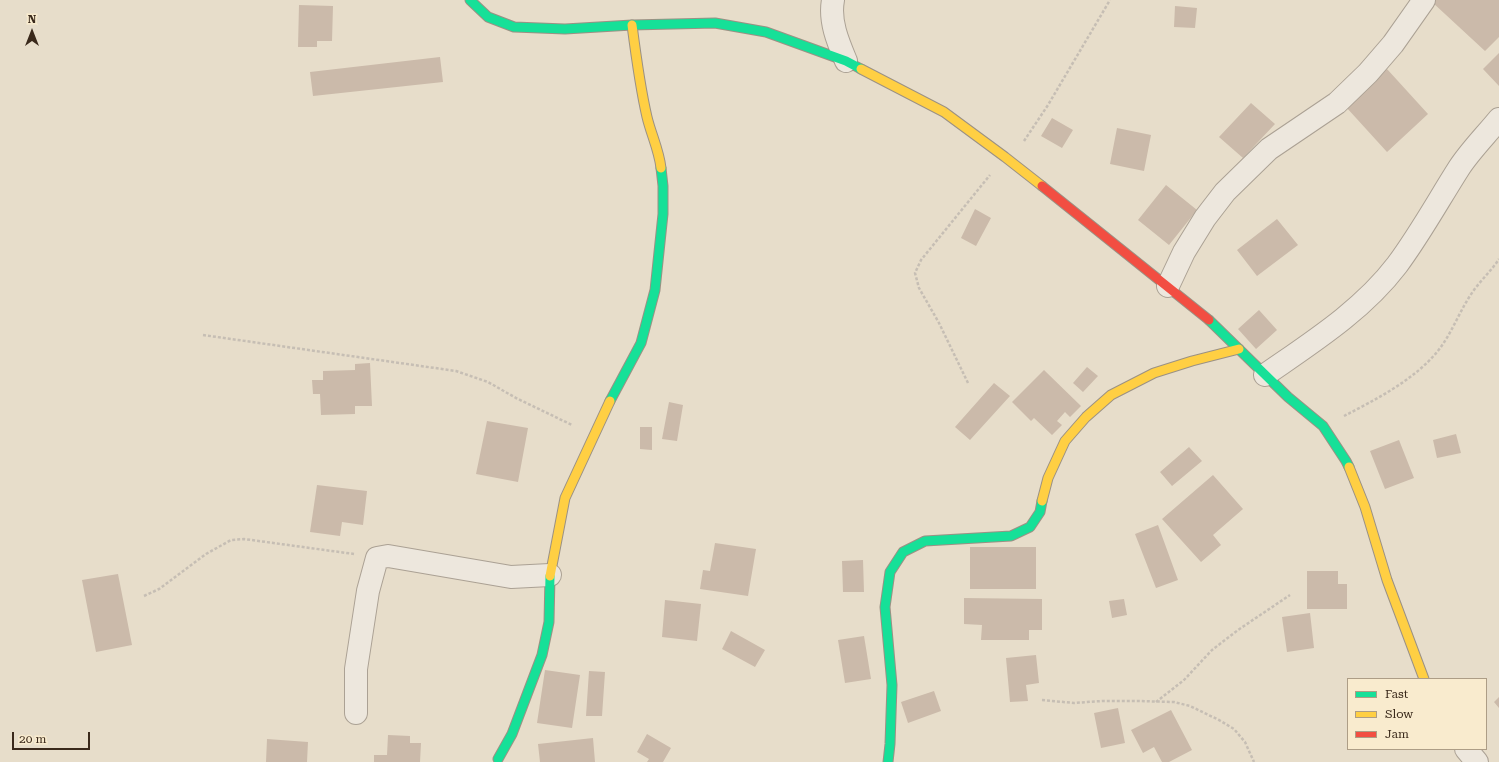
<!DOCTYPE html>
<style>
body{margin:0}
#map{position:relative;width:1499px;height:762px;overflow:hidden;background:#e7ddca;font-family:"Roboto Serif",serif}
canvas{display:block}
.legend{position:absolute;left:1347px;top:678px;width:140px;height:72px;box-sizing:border-box;background:#f9ebce;border:1px solid #ad9d86;margin:0;padding:5px 7px;list-style:none;font-size:12px;color:#3a291b}
.legend li{display:flex;align-items:center;gap:8px;height:20px}
.legend b{width:20px;border:1px solid #ad9d86}
.north{position:absolute;left:12px;top:12px;width:40px;height:40px;-webkit-text-stroke:3px #f9ebce;paint-order:stroke;rotate:0deg;font-size:11px;font-weight:700;line-height:16px;text-align:center;color:#3a291b}
.north::after{content:'';display:block;margin:auto;width:14px;height:18px;background:#3a291b;clip-path:polygon(50% 0,100% 100%,50% 72%,0 100%)}
.scale{position:absolute;left:12px;top:732px;width:78px;height:18px;box-sizing:border-box;border:2px solid #3a291b;border-top:0;padding-left:5px;font-size:12px;line-height:14px;white-space:nowrap;color:#3a291b;-webkit-text-stroke:3px #f9ebce;paint-order:stroke}
</style>
<div id="map">
<canvas width="1499" height="762"></canvas>
<ul class="legend">
<li><b style="height:5px;background:#16e098"></b>Fast</li>
<li><b style="height:5px;background:#ffcf43"></b>Slow</li>
<li><b style="height:5px;background:#f24e42"></b>Jam</li>
</ul>
<div class="north">N</div>
<div class="scale">20 m</div>
</div>
<script>
const ctx = document.querySelector('canvas').getContext('2d');
ctx.lineJoin = 'round';
function fillPath(path, color) { ctx.fillStyle = color; ctx.fill(path, 'evenodd'); }
function strokePath(path, color, width, dash) { ctx.strokeStyle = color; ctx.lineWidth = width; ctx.lineCap = dash ? 'butt' : 'round'; ctx.setLineDash(dash || []); ctx.stroke(path); }
fillPath(new Path2D(`
 M1434,0H1499V37L1485,51L1432,2Z
 M299,5L333,6L332,41H317V47H298Z
 M1175,6L1197,8L1195,28L1174,27Z
 M1499,53V86L1483,69Z
 M440,57L443,82L313,96L310,72Z
 M1387,69L1428,114L1387,152L1346,107Z
 M1251,103L1275,124L1243,158L1219,137Z
 M1052,118L1073,130L1062,148L1041,136Z
 M1117,128L1151,135L1144,171L1110,164Z
 M1166,185L1197,210L1169,245L1138,220Z
 M975,209L991,218L976,246L961,238Z
 M1277,219L1298,245L1257,276L1237,250Z
 M1259,310L1277,330L1256,349L1238,329Z
 M370,363L372,406H355V414L321,415L320,394H313L312,380H323V371L355,370V364Z
 M1087,367L1098,376L1083,392L1073,383Z
 M1044,370L1081,406L1070,417L1065,412L1057,421L1062,425L1052,435L1034,418L1031,421L1012,402Z
 M994,383L1010,396L970,440L955,427Z
 M669,402L683,405L677,441L662,439Z
 M487,421L528,428L518,482L476,474Z
 M640,427H652V450L640,449Z
 M1456,434L1461,453L1437,458L1433,440Z
 M1399,440L1414,478L1385,489L1370,451Z
 M1189,447L1202,461L1172,486L1160,472Z
 M1213,475L1243,509L1213,535L1221,545L1201,562L1162,519Z
 M317,485L367,491L363,525L342,522L340,536L310,532Z
 M1158,525L1178,580L1156,588L1135,534Z
 M715,543L756,549L748,596L700,589L703,570L710,571Z
 M970,547H1036V589H970Z
 M863,560L864,592H843L842,561Z
 M1307,571H1338V584H1347V609H1307Z
 M118,574L132,645L96,652L82,580Z
 M964,598L1042,599V630H1029V640H981L982,625L964,624Z
 M1124,599L1127,615L1112,618L1109,601Z
 M665,600L701,604L697,641L662,637Z
 M1310,613L1314,648L1287,652L1282,617Z
 M731,631L765,650L755,667L722,649Z
 M864,636L871,679L845,683L838,640Z
 M1036,655L1039,683L1026,685L1028,701L1010,702L1006,658Z
 M545,670L580,675L572,728L537,723Z
 M589,671L605,672L602,716H586Z
 M934,691L941,711L908,723L901,702Z
 M1499,697V708L1494,702Z
 M1118,708L1125,743L1101,748L1094,713Z
 M1171,710L1192,750L1169,762H1162L1154,747L1143,753L1131,730Z
 M647,734L671,748L663,762H647L649,759L637,752Z
 M388,735L410,736V743H421L420,762H374V755H387Z
 M593,738L595,762H540L538,744Z
 M267,739L308,742L307,762H266Z`), '#cbbaaa');
const street = new Path2D(`
 M833,0C829,21 838,42 846,61
 M1168,286L1184,252L1205,218L1225,192L1269,149L1337,103L1368,73L1393,44L1424,0
 M1265,375C1311,343 1362,311 1397,265C1420,234 1438,201 1459,168C1470,151 1486,135 1499,119
 M356,713V669L368,591L377,558L388,556L511,577L550,575
 M1466,749L1477,762`);
const fast = new Path2D(`
 M470,0L488,17L514,27L565,29L632,25L715,23L766,32L846,61L861,69
 M1209,320L1288,397L1323,426L1346,461L1349,467
 M610,401L641,343L655,290L663,214V186L661,168
 M498,759L512,734L542,655L549,622L550,576
 M888,762L890,744L892,685L885,607L890,572L903,552L925,541L1011,536L1030,527L1040,512L1042,501`);
const slow = new Path2D(`
 M632,25C636,56 640,87 647,117C651,134 659,150 661,168
 M861,69L944,112L1005,157L1042,186
 M1349,467L1365,507L1387,580L1424,679
 M1042,501L1048,478L1065,441L1086,417L1111,395L1154,373L1192,361L1239,349
 M550,576L565,498L610,401`);
const jam = new Path2D(`
 M1042,186L1209,320`);
strokePath(street, '#aba194', 24);
strokePath(fast, '#9b9184', 11);
strokePath(slow, '#9b9184', 11);
strokePath(jam, '#9b9184', 11);
strokePath(new Path2D(`
 M1024,141L1048,105L1110,0
 M203,335L456,371L488,382L516,398L572,425
 M968,383L939,323L919,288L915,273L921,260L990,175
 M1344,416C1375,400 1414,380 1437,352C1452,334 1460,309 1474,290C1482,279 1492,270 1499,259
 M144,596L159,589L206,554L231,540L244,539L354,554
 M1042,700L1074,703L1102,701H1138L1174,702L1190,706L1219,720L1234,729L1245,742L1254,762
 M1156,702L1184,680L1212,650L1238,630L1290,595`), '#c6beb4', 2.5, [3, 2]);
strokePath(street, '#ede7dd', 22);
strokePath(fast, '#16e098', 9);
strokePath(slow, '#ffcf43', 9);
strokePath(jam, '#f24e42', 9);
</script>
